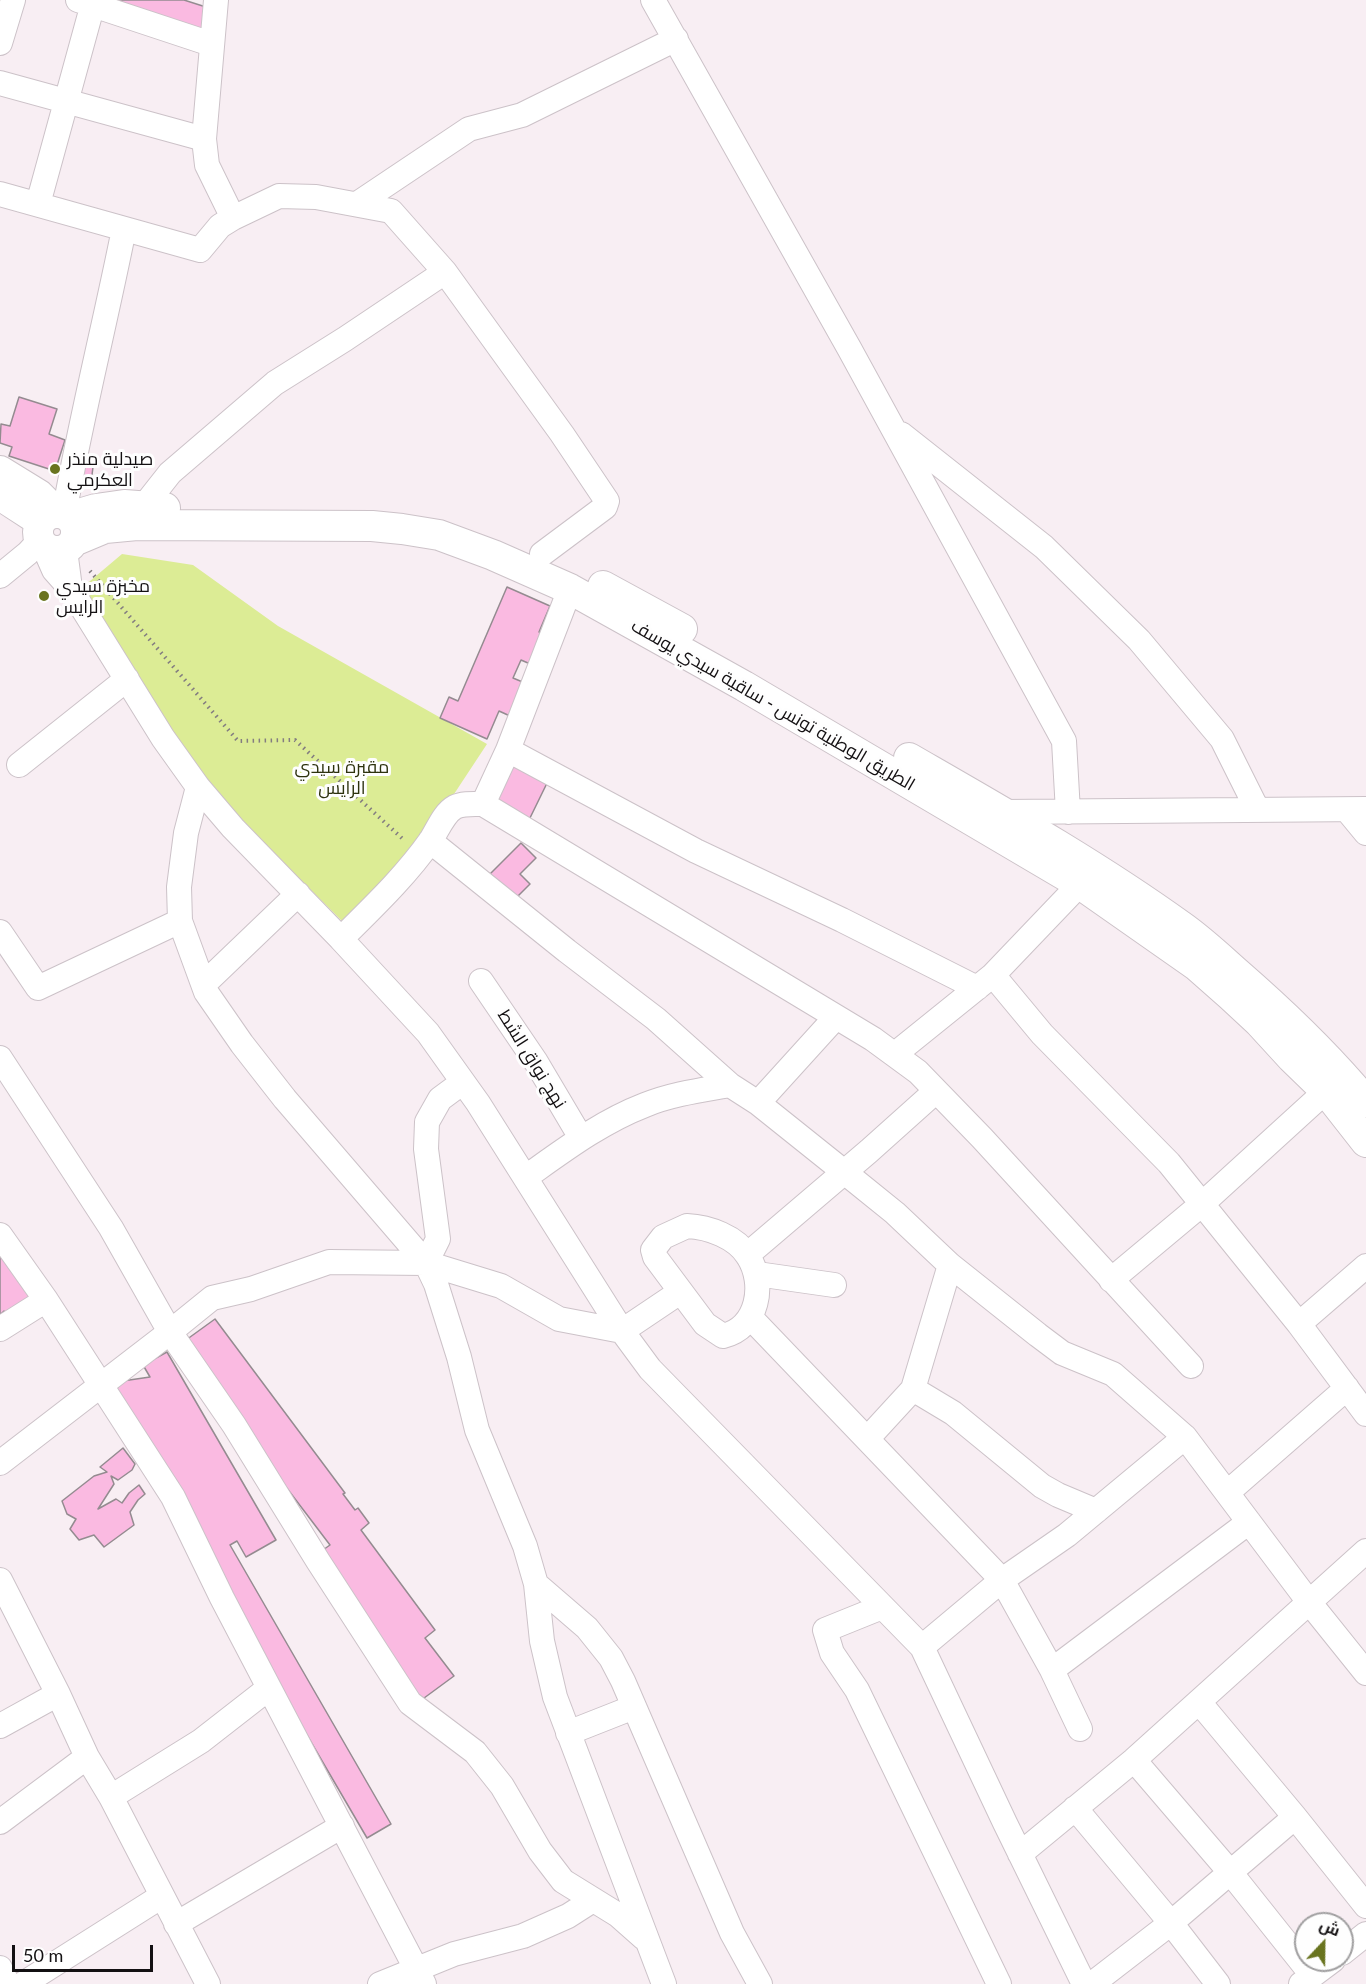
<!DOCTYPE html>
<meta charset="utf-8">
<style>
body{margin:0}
#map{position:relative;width:1366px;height:1984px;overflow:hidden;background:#f8eef3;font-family:Lato,Cairo,sans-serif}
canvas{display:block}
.north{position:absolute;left:1294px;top:1912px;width:60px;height:60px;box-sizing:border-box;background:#fefefe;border:2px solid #a09fa0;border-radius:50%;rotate:22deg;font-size:16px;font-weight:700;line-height:24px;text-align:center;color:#131012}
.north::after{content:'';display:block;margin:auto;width:21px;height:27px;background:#69741f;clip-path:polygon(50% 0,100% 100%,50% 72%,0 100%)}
.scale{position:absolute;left:12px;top:1945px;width:141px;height:27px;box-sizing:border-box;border:3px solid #131012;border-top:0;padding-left:8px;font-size:18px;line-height:21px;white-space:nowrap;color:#131012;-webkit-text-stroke:4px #fefefe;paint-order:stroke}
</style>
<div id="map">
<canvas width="1366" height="1984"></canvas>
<div class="north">ش</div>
<div class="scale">50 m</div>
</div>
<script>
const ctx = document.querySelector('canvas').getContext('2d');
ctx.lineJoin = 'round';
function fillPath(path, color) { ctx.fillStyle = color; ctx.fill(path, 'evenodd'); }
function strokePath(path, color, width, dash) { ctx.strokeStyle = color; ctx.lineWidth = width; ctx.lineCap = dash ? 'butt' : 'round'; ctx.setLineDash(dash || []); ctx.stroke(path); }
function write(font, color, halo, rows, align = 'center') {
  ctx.font = font + ' Lato,Cairo,sans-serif'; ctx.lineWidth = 6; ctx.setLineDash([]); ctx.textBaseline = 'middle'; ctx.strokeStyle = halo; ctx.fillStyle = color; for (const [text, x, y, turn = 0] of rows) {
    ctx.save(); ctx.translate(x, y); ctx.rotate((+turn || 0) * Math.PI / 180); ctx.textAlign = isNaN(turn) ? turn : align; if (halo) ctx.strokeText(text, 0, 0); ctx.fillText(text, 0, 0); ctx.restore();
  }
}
fillPath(new Path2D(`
 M122,554L193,565L278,626L487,744L402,873L347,926L200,780L77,592Z`), '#dcec95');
const building = new Path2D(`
 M102,0H184L209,8L199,42Z
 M19,397L57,409L49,434L65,440L55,471L9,456L12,447L0,443L1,424L10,426Z
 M78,465L93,467L91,483L75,480Z
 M507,587L550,606L539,632L548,636L535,666L521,660L513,678L525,683L510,716L499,711L487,739L440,718L449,697L458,701Z
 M516,760L550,777L528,822L494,806Z
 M521,843L536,858L520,874L530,884L512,902L487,877Z
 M0,1252L39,1296L14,1320L4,1311L0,1315Z
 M215,1319L345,1493L343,1494L355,1510L358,1508L369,1523L361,1530L435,1630L425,1638L454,1676L420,1701L313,1557L330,1545L267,1462L186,1340Z
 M167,1352L276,1540L246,1557L237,1541L230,1545L391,1824L367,1838L102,1384L150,1377L143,1365Z
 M123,1448L135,1464L132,1470L118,1480L111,1476L114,1484L98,1509L116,1499L122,1503L129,1493L139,1485L145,1494L138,1500L130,1512L134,1525L104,1547L94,1535L79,1540L70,1529L76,1519L67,1514L62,1501L94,1476L107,1472L100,1467Z`);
fillPath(building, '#fabae1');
strokePath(building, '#948b90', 1.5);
const minor = new Path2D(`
 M78,0L211,44
 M653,0L849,348L1064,741L1068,812
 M0,43L13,0
 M0,83L204,139
 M0,194L200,250L220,226L233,218L207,165L204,139L216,0
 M38,204L94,0
 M357,204L469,129L522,115L676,39
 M233,218L279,196L316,197L391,211L445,272L562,434L607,501L605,507L542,554
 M901,434L1044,547L1139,640L1222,739L1257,809
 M144,506L170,473L275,383L345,339L445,272
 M64,514C81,418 105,324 124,229
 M43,545L54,570L70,588L65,550
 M0,576L28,553L39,541
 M70,588L163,738L198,787L233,828L341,939L428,1033L478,1103L622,1331L650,1369L922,1647L1005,1823L1084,1984
 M508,750L696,851L842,920L977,988
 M19,765L127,679
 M198,787L186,833L179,887L180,921L206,992L242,1044L285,1099L426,1263L436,1284L459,1357L477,1430L525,1546L536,1584L542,1641L555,1697L664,1984
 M483,804L508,750L570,589
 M1347,810L1366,833
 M1003,812L1366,809
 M430,841L567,951L656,1019L730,1085L758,1103L843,1171L895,1213L950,1265L1038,1335L1062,1353L1113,1374L1185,1437L1309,1602L1366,1673
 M0,932L38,988L180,921
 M341,939C373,907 405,877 431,840C438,829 444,813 455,807C463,803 474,804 483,804L873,1039L918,1072L982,1138L1191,1366
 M993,975L1042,1034L1169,1163L1299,1324L1366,1414
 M481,981L536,1062L581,1138
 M204,984L298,894
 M895,1054L993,975L1080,884
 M0,1058L111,1228L170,1332L234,1425L318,1561L410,1703L475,1752L502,1786L540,1851L563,1881L618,1915L644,1938
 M758,1103L836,1017
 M526,1177C564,1150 601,1122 645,1105C672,1094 702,1090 730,1085
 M687,1226C709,1227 736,1237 748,1256C766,1284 758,1328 723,1336L705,1324L655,1257L653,1250L663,1237Z
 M0,1235L46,1300L173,1497L222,1598L424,1984
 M747,1255L869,1151L936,1091
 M426,1263L438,1239L426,1149L427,1122L440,1099L463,1082
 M757,1274L834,1285
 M1111,1280L1202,1204L1326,1091
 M750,1317L1002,1580L1052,1670L1080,1729
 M1299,1324L1366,1266
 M0,1329L46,1300
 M913,1389L953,1413L1042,1486L1058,1495L1096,1511
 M868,1438L913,1389L950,1265
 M0,1463L170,1332L212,1298L251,1289L329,1262L426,1263L501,1286L559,1319L622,1331L680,1292
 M1228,1492L1347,1388
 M0,1580L58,1694L87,1757L111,1797L208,1984
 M536,1584L587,1628L611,1658L623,1681L732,1933L760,1984
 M882,1607L825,1630L832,1653L857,1690L999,1984
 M922,1647L1002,1580L1067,1535L1185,1437
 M1052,1670L1249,1522
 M1199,1702L1295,1817L1366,1906
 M0,1726L58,1694
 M568,1733L634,1707
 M1134,1760L1230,1872L1312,1975
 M111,1797L201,1741L269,1688
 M1075,1808L1171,1923L1218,1984
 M0,1822L87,1757
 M1020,1854L1134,1760L1366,1551
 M176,1924L342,1826
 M1342,1953L1366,1934
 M0,1968L8,1984
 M23,1984L162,1896
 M380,1984L454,1954L523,1936L568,1916L593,1900
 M1092,1984L1171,1923L1295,1817
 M1301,1984L1333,1960`);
const major = new Path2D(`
 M0,471L39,495L57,513
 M0,495L40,521
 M38 532a19 19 0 1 1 38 0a19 19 0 1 1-38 0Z
 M69,517L96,509L124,505L165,508
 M74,541L105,528L137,525L372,526L402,529L439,535L493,555L570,589L744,686L1080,884L1197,966L1231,996L1259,1022L1292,1058L1326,1091L1366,1142
 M603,586L682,629
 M909,758C1001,811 1095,864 1181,926C1201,940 1219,957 1237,973C1283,1013 1327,1055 1366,1102`);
strokePath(minor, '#ccc2c8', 26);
strokePath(major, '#ccc2c8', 32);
strokePath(new Path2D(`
 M90,571L238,741L295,740L405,841`), '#837d80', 4, [1.5, 4.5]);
strokePath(minor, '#fff', 24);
strokePath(major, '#fff', 30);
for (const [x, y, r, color] of [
 [55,469,6,"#69741f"],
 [44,596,6,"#69741f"]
]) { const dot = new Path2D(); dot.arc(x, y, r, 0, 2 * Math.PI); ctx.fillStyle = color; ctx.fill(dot); strokePath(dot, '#fefefe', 2); }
write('18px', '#131012', '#fefefe', [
 ["صيدلية منذر",67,459],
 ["العكرمي",67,480],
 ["مخبزة سيدي",56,586],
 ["الرايس",56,607]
], 'left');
write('18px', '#131012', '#fefefe', [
 ["الطريق الوطنية تونس - ساقية سيدي يوسف",773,705,30],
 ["نهج نواق الشط",532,1059,58]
]);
write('18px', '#2d320e', '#fefefe', [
 ["مقبرة سيدي",342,767],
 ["الرايس",342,788]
]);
</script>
